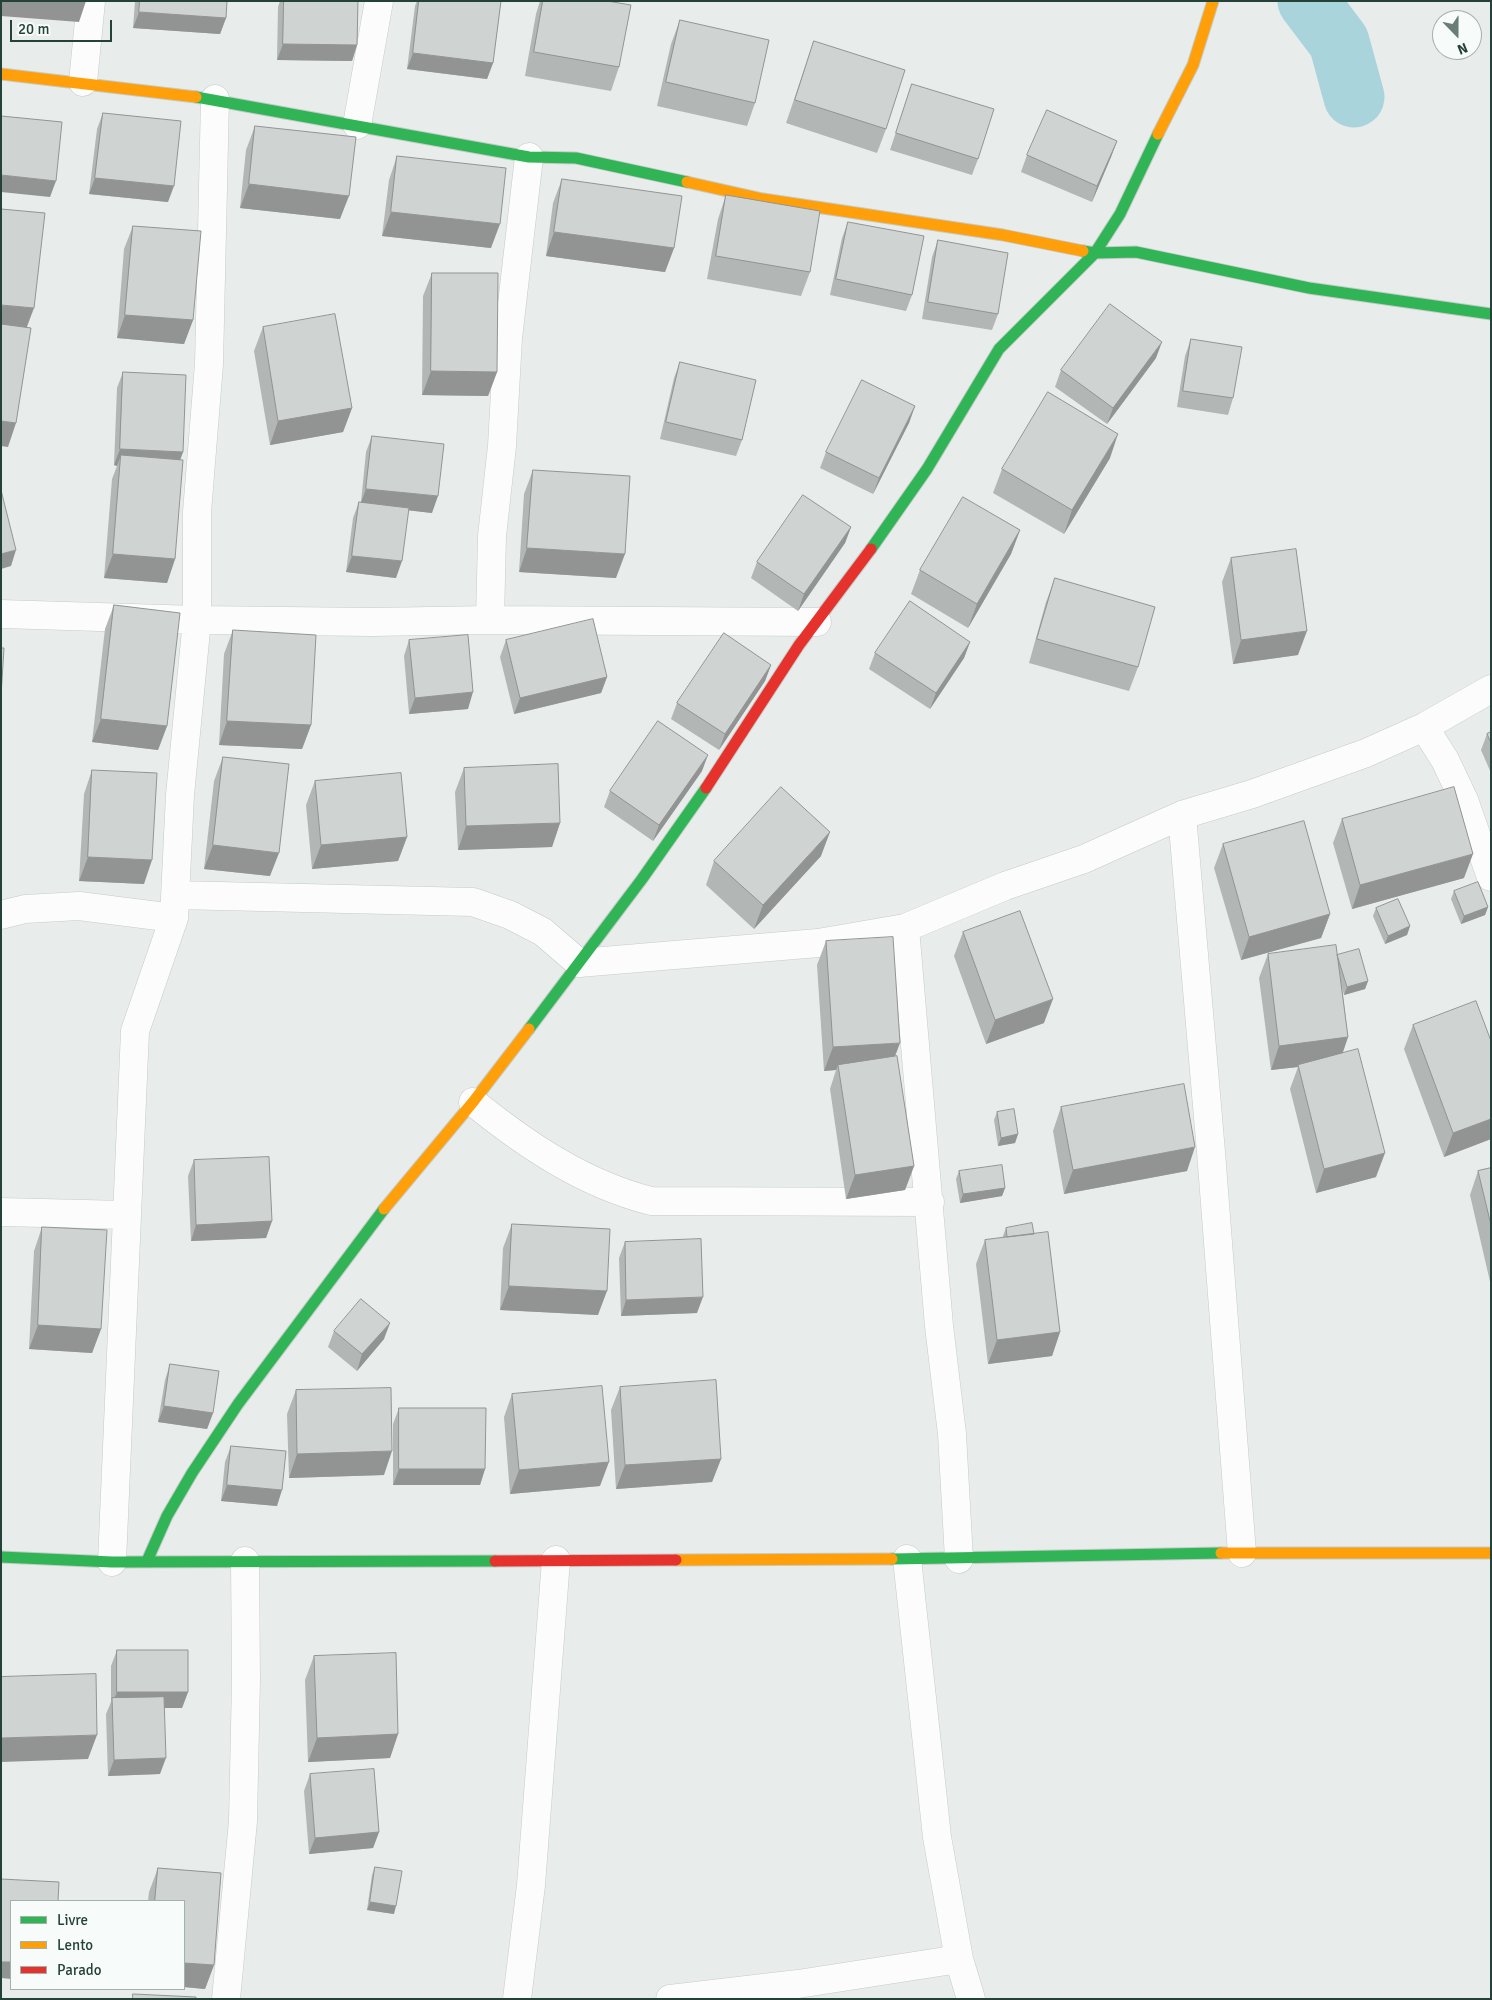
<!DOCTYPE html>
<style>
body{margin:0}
#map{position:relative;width:1492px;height:2000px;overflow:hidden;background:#e8edeb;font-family:Signika,sans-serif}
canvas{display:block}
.frame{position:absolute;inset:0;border:2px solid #24423a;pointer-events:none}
.legend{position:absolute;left:10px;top:1900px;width:175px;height:90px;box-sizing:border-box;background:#f7fbf9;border:1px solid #a3b1ad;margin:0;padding:6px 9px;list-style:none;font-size:15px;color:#24423a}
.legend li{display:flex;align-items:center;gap:10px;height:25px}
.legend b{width:25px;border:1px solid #a3b1ad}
.north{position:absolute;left:1432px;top:10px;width:50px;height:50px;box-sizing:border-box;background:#f7fbf9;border:1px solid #a3b1ad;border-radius:50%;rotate:158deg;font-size:14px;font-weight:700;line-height:20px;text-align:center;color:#24423a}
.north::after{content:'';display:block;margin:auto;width:18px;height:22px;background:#697e78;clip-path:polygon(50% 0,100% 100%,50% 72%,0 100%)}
.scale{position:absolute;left:10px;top:20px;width:102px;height:22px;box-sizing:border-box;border:2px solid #24423a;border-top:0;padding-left:6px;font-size:15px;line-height:18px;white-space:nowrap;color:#24423a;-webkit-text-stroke:4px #f7fbf9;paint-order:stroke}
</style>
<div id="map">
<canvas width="1492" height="2000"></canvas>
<div class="frame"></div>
<ul class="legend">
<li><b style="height:6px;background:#30b455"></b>Livre</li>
<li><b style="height:6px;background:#ff9f0a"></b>Lento</li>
<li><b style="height:6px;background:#e5322d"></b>Parado</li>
</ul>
<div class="north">N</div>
<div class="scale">20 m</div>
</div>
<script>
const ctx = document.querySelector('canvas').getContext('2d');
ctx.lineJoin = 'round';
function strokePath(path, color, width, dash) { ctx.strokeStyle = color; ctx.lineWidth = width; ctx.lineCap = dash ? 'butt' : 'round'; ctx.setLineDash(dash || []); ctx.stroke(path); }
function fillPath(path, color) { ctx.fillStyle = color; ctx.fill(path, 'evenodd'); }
strokePath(new Path2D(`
 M1308,1L1339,42L1354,97`), '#a9d4db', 61);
const street = new Path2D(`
 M83,82L91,1
 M357,125L379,1
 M1,614L197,620L372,622L490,620L817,622
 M490,620L492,536L502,446L508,338L529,157
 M1424,727L1445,760L1464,800L1491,877
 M1182,815L1211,1152L1242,1553
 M176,895L473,902L510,915L543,932L579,963L818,943L905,928
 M1,915L25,909L79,906L174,918
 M473,1102C526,1145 584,1184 651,1201L930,1202
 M1,1212L126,1215
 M907,1559L937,1837L959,1959L971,1999
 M959,1559L952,1434L939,1326L905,928L1005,886L1084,859L1182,815L1252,794L1366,753L1424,727L1491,689
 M112,1562L135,1031L174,918L180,795L197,620V512L209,364L215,99
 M226,1999L243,1821L246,1680L245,1561
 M517,1999L531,1885L556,1560
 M670,1999L798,1984L959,1959`);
const fast = new Path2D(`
 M196,97L529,157L576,158L687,182
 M1083,251L1095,253L1136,252L1309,288L1491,314
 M871,549L927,469L999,349L1095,253L1120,214L1158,134
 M529,1029L642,879L706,788
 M1,1557L112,1562L495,1561
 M892,1559L1221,1553
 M147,1561L167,1516L192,1473L238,1404L384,1209`);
const slow = new Path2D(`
 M1,74L196,97
 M1158,134L1193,65L1213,1
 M687,182L763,199L1003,235L1083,251
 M384,1209L473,1102L529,1029
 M1221,1553H1491
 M676,1560L892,1559`);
const jam = new Path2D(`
 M706,788L799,645L871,549
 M495,1561L676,1560`);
strokePath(street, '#c5cac8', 29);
strokePath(fast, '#c3cbc8', 13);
strokePath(slow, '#c3cbc8', 13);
strokePath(jam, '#c3cbc8', 13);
strokePath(street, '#fcfcfc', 28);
strokePath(fast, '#30b455', 11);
strokePath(slow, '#ff9f0a', 11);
strokePath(jam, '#e5322d', 11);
fillPath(new Path2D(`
 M135,1H227L226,18L220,34L133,28Z
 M280,1H358L357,45L352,61L277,60L278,7Z
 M417,1H501L493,63L487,79L407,69L415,6Z
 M540,1H607L619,67L611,91L525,76L536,14Z
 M680,20L755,103L747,126L657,106L671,44Z
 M814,41L886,129L877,153L786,123Z
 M912,84L978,159L972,175L890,150Z
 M103,113L168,202L89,194L97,129Z
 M255,126L340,219L240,208L246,150Z
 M1117,141L1111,157L1092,202L1021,172L1027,155Z
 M397,156L491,248L382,236L389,180Z
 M562,179L674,248L665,272L546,256L553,203Z
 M726,195L810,272L801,296L707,279L718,219Z
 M848,222L912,295L906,311L830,295L842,238Z
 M133,226L193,320L184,344L117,338L124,249Z
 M938,240L998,314L992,330L922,319L932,257Z
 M432,273L497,372L488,396L422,395L423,296Z
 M263,327L352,408L343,432L270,445L254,351Z
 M1191,339L1233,398L1228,415L1177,407L1185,356Z
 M1156,358L1107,424L1055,387L1061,370Z
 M680,362L742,440L736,456L660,439L674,378Z
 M123,372L183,452L180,460L175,559L167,583L104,578L112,479L117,466L114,465L117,388Z
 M915,406L909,423L873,494L820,468L826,452Z
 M372,436L432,513L408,510L396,578L346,572L353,518L359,502H361L366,452Z
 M1110,458L1064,534L993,493L1002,469Z
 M533,470L616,578L519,572L524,494Z
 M851,527L845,543L798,611L751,578L757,562Z
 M1020,530L1011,554L968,628L911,594L920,570Z
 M1231,558L1298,655L1233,664L1222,582Z
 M1055,578L1138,667L1129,691L1029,663L1046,602Z
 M114,605L167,726L158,750L92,742L105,629Z
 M233,630L311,725L302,749L219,745L224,654Z
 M409,640L468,709L409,714L404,656Z
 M506,640L607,677L601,693L514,714L500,657Z
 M970,642L964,658L930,709L869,669L875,653Z
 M771,665L765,681L719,750L671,719L677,703Z
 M1491,732V773L1481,750L1487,734Z
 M223,757L270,876L204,869L214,781Z
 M464,768L560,823L552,847L458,850L455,792Z
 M92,770L144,884L79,881L84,794Z
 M702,771L653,841L604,807L610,791Z
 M315,781L407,837L398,861L312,869L306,805Z
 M1342,819L1464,878L1352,909L1333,843Z
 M1223,844L1330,914L1321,938L1241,960L1214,868Z
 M821,856L754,929L706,885L714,861Z
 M1454,891L1488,907L1485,915L1461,924L1451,899Z
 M1376,908L1410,926L1407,935L1385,944L1373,916Z
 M963,932L1044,1023L986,1044L954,956Z
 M826,941L895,1056L914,1166L905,1190L846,1199L830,1089L836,1070L824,1071L817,965Z
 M1268,954L1337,955L1368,981L1365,989L1344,995L1342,987L1348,1037L1342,1054L1376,1177L1316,1193L1290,1089L1298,1067L1271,1070L1259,978Z
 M1413,1025L1491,1041V1139L1444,1157L1404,1049Z
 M1061,1107L1187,1171L1064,1194L1053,1131Z
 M997,1112L1018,1134L1015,1143L998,1146L994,1120Z
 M194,1160L272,1221L266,1238L191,1241L188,1176Z
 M1491,1168V1286L1470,1195L1478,1171Z
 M959,1171L1005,1188L1002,1196L960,1203L956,1179Z
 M512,1224L598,1315L500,1310L503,1248Z
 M42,1227L101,1329L92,1353L29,1349L34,1251Z
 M1006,1228L1034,1234L1060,1332L1052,1356L988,1364L976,1264L985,1240L1003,1238V1236Z
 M625,1242L697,1313L621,1316L619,1258Z
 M334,1331L384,1339L357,1371L328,1347Z
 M170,1364L213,1413L207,1429L158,1422L165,1380Z
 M620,1387L721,1459L712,1482L616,1489L611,1410Z
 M296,1390L384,1475L289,1478L287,1414Z
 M512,1394L600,1486L510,1494L504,1417Z
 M399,1408L485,1469L480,1485H393V1424Z
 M231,1446L277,1506L221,1501L225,1462Z
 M117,1650L188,1692L182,1708H164L160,1774L108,1776L106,1714L111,1702V1666Z
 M314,1656L398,1734L390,1758L308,1762L305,1680Z
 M310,1774L379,1832L373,1848L309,1854L304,1791Z
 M375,1867L394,1914L367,1910L372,1875Z
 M158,1868L221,1873L214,1965L205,1989L184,1987V1901H148L149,1892Z`), '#b2b6b5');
fillPath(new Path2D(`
 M1,1H86L79,22L1,16Z
 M139,12L226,18L220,34L133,28Z
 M283,44L357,45L352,61L277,60Z
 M413,53L493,63L487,79L407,69Z
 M1117,141L1111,157L1092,202L1097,186Z
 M1,175L56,181L50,197L1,192Z
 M95,178L174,186L168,202L89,194Z
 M249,184L349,196L340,219L240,208Z
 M391,212L500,224L491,248L382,236Z
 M554,232L674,248L665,272L546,256Z
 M1,305L34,308L25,332L1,329Z
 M125,315L193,320L184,344L117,338Z
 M1162,342L1156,358L1107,424L1113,408Z
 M431,371L497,372L488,396L422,395Z
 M915,406L909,423L873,494L879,478Z
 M352,408L343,432L270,445L278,421Z
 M1,421L16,423L8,447L1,446Z
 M1118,434L1110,458L1064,534L1072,510Z
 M120,449L183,452L177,468L121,455L117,466L114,465Z
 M366,489L438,496L432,513L360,505Z
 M851,527L845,543L798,611L804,594Z
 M1020,530L1011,554L968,628L977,604Z
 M527,548L625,554L616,578L519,572Z
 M16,550L11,566L1,569V554Z
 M113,554L175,559L167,583L104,578Z
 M352,556L402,561L396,578L346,572Z
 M1307,631L1298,655L1233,664L1241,640Z
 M970,642L964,658L930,709L936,693Z
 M771,665L765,681L719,750L725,734Z
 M607,677L601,693L514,714L520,698Z
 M473,692L468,709L409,714L415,698Z
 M101,719L167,726L158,750L92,742Z
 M227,721L311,725L302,749L219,745Z
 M708,755L702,771L653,841L659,825Z
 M560,823L552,847L458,850L466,826Z
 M830,832L821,856L754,929L763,905Z
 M407,837L398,861L312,869L321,845Z
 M213,845L279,853L270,876L204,869Z
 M1473,854L1464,878L1352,909L1360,885Z
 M88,857L152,860L144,884L79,881Z
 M1488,907L1485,915L1461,924L1464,916Z
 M1330,914L1321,938L1241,960L1249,937Z
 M1410,926L1407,935L1385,944L1388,936Z
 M1368,981L1365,989L1344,995L1347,987Z
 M1053,999L1044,1023L986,1044L995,1020Z
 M1348,1037L1340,1061L1298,1065V1067L1271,1070L1279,1046Z
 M900,1043L891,1067L838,1065L836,1070L824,1071L833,1047Z
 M1491,1119V1139L1444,1157L1453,1133Z
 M1018,1134L1015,1143L998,1146L1001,1138Z
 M1195,1147L1187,1171L1064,1194L1073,1170Z
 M1385,1153L1376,1177L1316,1193L1324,1169Z
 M914,1166L905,1190L846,1199L855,1175Z
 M1005,1188L1002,1196L960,1203L963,1194Z
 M272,1221L266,1238L191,1241L196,1225Z
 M509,1286L607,1291L598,1315L500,1310Z
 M703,1297L697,1313L621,1316L626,1300Z
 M390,1323L384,1339L357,1371L362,1354Z
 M38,1325L101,1329L92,1353L29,1349Z
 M1060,1332L1052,1356L988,1364L997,1340Z
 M164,1406L213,1413L207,1429L158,1422Z
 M392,1451L384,1475L289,1478L297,1454Z
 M721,1459L712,1482L616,1489L625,1465Z
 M609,1462L600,1486L510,1494L519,1470Z
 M399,1469H485L480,1485H393Z
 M227,1485L282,1490L277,1506L221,1501Z
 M117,1692H188L182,1708H112V1704Z
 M398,1734L390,1758L308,1762L317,1738Z
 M97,1735L88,1759L1,1762V1738Z
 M166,1758L160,1774L108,1776L114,1760Z
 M379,1832L373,1848L309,1854L315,1838Z
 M370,1902L396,1906L394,1914L367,1910Z
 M1,1962H11V1979L1,1978Z
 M184,1963L214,1965L205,1989L184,1987Z`), '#919493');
const building = new Path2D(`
 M140,1H227L226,18L139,12Z
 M284,1H358L357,45L283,44Z
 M419,1H501L493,63L413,53Z
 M543,1H607L631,5L619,67L534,52Z
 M680,20L769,40L755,103L666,82Z
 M814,41L905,70L886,129L795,100Z
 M912,84L994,109L978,159L896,133Z
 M1047,110L1117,141L1097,186L1027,155Z
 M103,113L181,121L174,186L95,178Z
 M1,116L62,122L56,181L1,175Z
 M255,126L356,137L349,196L249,184Z
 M397,156L506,168L500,224L391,212Z
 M562,179L682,196L674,248L554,232Z
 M726,195L820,211L810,272L716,256Z
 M1,209L45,213L34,308L1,305Z
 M848,222L924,236L912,295L836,279Z
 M133,226L201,231L193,320L125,315Z
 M938,240L1008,253L998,314L928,302Z
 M432,273H498L497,372L431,371Z
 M1110,304L1162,342L1113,408L1061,370Z
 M335,314L352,408L278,421L263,327Z
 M1,324L31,328L16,423L1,421Z
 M1191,339L1242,347L1233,398L1183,391Z
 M680,362L756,380L742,440L666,422Z
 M123,372L186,375L183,452L120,449Z
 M862,380L915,406L879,478L826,452Z
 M1048,392L1118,434L1072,510L1002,469Z
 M372,436L444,444L438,496L366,489Z
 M121,455L183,460L175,559L113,554Z
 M533,470L630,476L625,554L527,548Z
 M1,490L16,550L1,554Z
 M803,495L851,527L804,594L757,562Z
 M963,497L1020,530L977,604L920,570Z
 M359,502L409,508L402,561L352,556Z
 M1296,549L1307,631L1241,640L1231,558Z
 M1055,578L1155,607L1138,667L1037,639Z
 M910,601L970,642L936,693L875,653Z
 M114,605L180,613L167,726L101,719Z
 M593,619L607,677L520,698L506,640Z
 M233,630L316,635L311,725L227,721Z
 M724,633L771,665L725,734L677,703Z
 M468,635L473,692L415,698L409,640Z
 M1,648H4L1,696Z
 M658,721L708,755L659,825L610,791Z
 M1491,732V743L1487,734Z
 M223,757L289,764L279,853L213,845Z
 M558,764L560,823L466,826L464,768Z
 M92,770L157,773L152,860L88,857Z
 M401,773L407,837L321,845L315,781Z
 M781,787L830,832L763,905L714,861Z
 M1454,787L1473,854L1360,885L1342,819Z
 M1304,821L1330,914L1249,937L1223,844Z
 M1478,882L1488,907L1464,916L1454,891Z
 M1398,899L1410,926L1388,936L1376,908Z
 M1020,911L1053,999L995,1020L963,932Z
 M893,937L900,1043L833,1047L826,941Z
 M1336,945L1348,1037L1279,1046L1268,954Z
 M1359,949L1368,981L1347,987L1337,955Z
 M1476,1001L1491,1041V1119L1453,1133L1413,1025Z
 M1358,1049L1385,1153L1324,1169L1298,1065Z
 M897,1056L914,1166L855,1175L838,1065Z
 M1184,1084L1195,1147L1073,1170L1061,1107Z
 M1014,1109L1018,1134L1001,1138L997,1112Z
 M269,1157L272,1221L196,1225L194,1160Z
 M1002,1165L1005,1188L963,1194L959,1171Z
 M1491,1168V1225L1478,1171Z
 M1032,1223L1034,1234L1007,1237L1006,1228Z
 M512,1224L610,1229L607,1291L509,1286Z
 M42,1227L107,1230L101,1329L38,1325Z
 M1048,1232L1060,1332L997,1340L985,1240Z
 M701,1239L703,1297L626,1300L625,1242Z
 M361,1299L390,1323L362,1354L334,1331Z
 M170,1364L219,1371L213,1413L164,1406Z
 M716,1380L721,1459L625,1465L620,1387Z
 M602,1386L609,1462L519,1470L512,1394Z
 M391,1388L392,1451L297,1454L296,1390Z
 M399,1408H486L485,1469H399Z
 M231,1446L286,1451L282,1490L227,1485Z
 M117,1650H188V1692H117Z
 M396,1653L398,1734L317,1738L314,1656Z
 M96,1674L97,1735L1,1738V1677Z
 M164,1697L166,1758L114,1760L112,1698Z
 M374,1769L379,1832L315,1838L310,1774Z
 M375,1867L402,1871L396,1906L370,1902Z
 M158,1868L221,1873L214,1965L184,1963V1901H155Z
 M1,1879L59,1882L58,1901H11V1962H1Z
 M133,1994L196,1997V1999H133Z`);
fillPath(building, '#cfd4d2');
strokePath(building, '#919493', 1);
</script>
